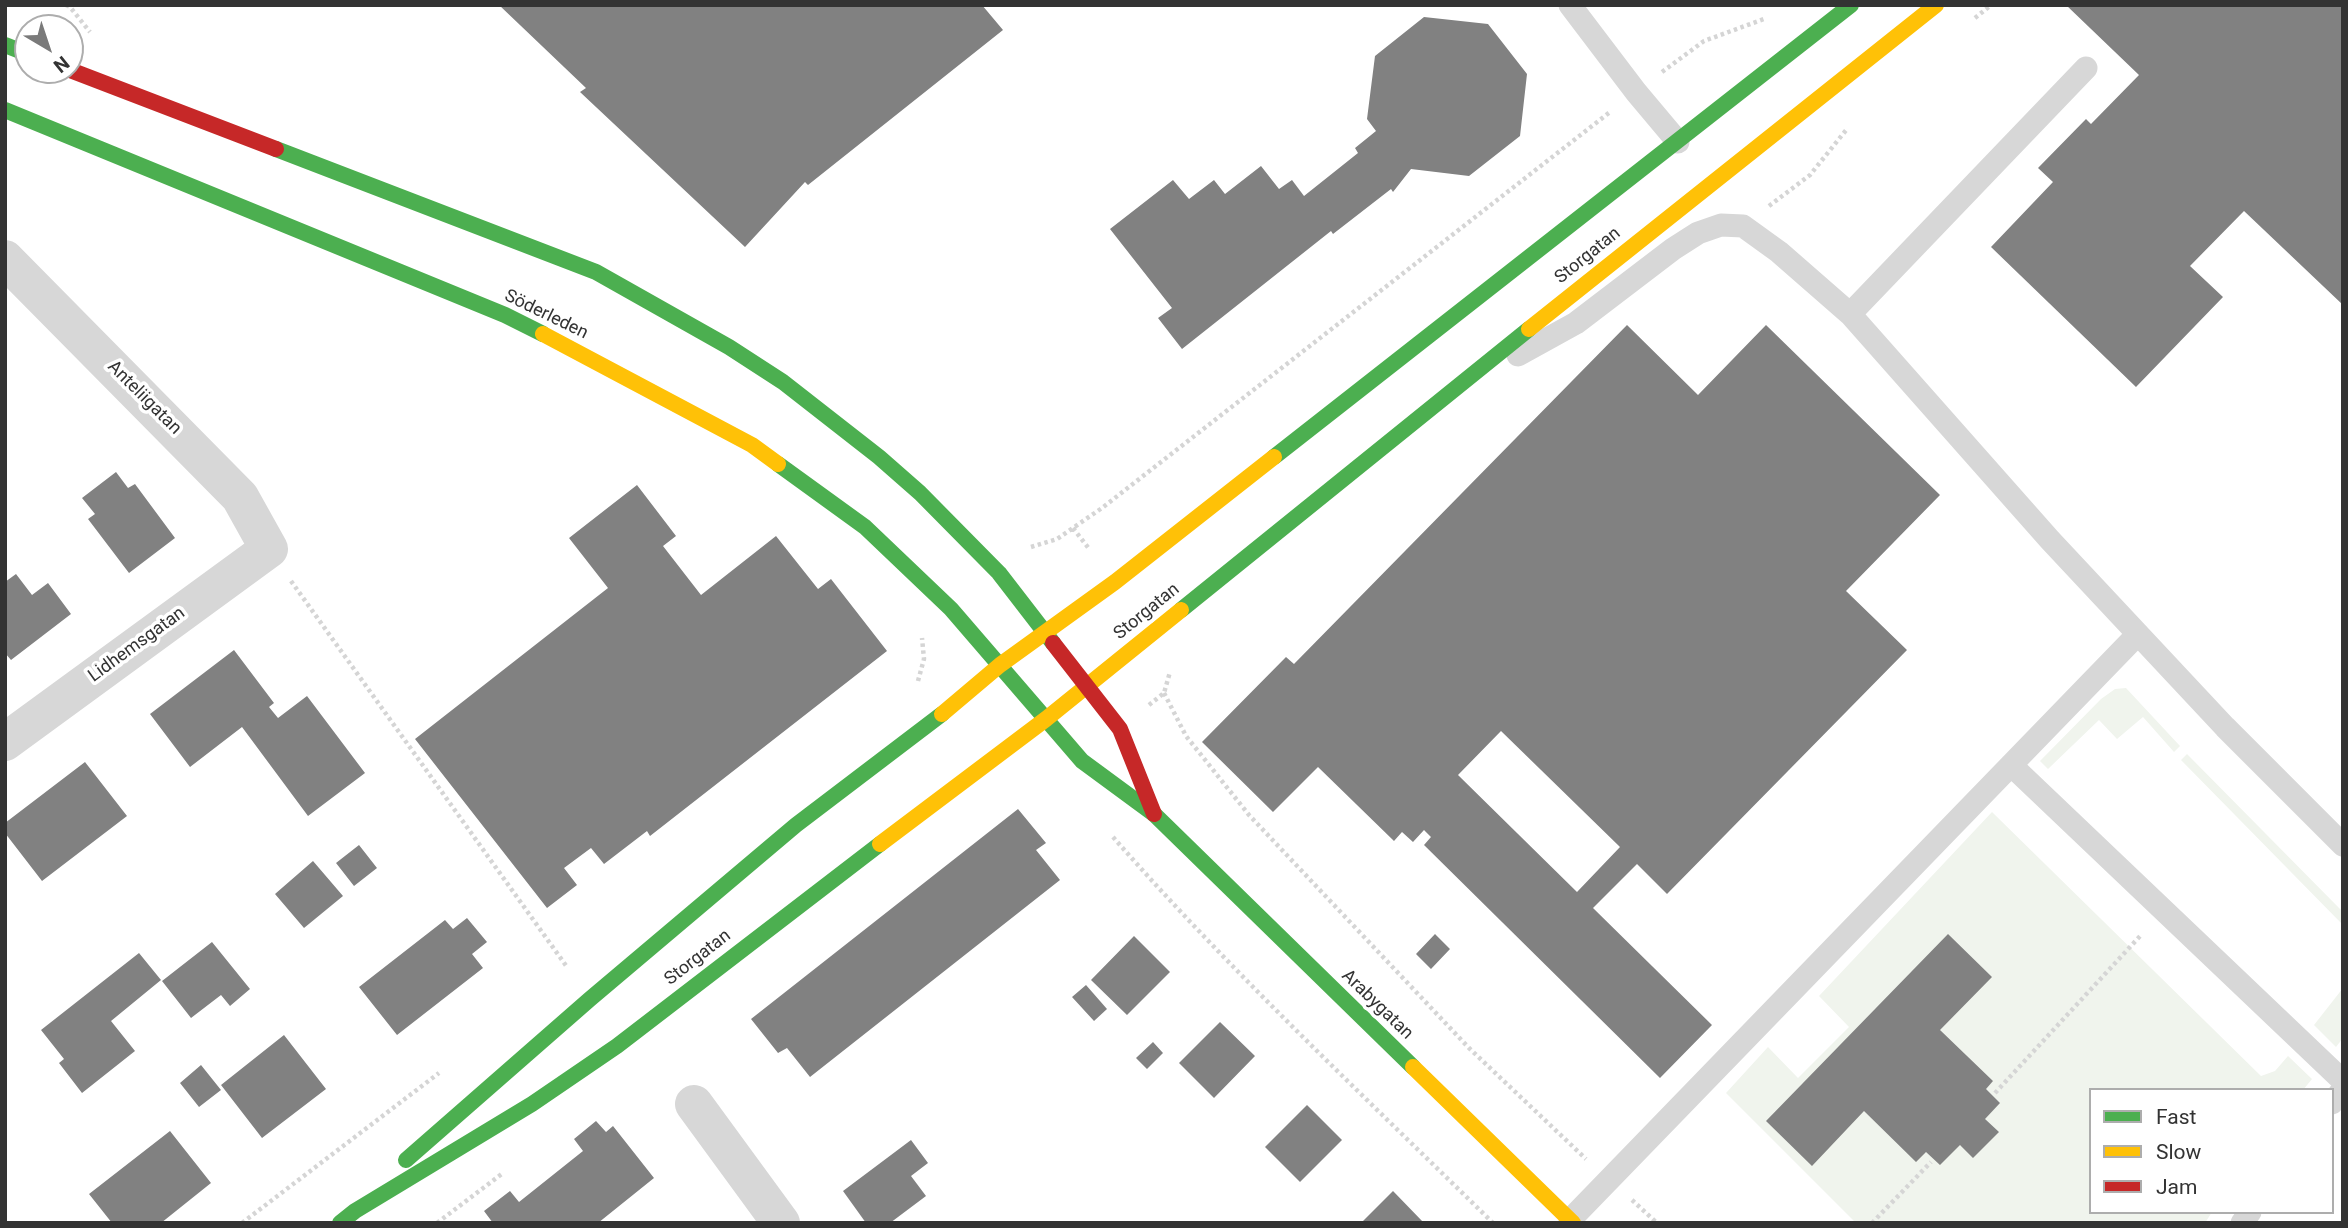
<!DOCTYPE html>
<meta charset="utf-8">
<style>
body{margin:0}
#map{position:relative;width:2348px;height:1228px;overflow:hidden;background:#fff;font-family:Roboto,sans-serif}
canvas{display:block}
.frame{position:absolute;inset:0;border:7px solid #333;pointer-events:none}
.legend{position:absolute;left:2089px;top:1088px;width:245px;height:126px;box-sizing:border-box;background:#fff;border:2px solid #adadad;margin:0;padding:9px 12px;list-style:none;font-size:21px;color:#333}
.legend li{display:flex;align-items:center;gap:14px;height:35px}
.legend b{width:35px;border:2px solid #adadad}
.north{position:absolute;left:14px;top:14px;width:70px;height:70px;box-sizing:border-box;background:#fff;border:2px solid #adadad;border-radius:50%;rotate:141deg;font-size:19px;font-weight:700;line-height:28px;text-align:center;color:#333}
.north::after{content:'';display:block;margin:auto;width:24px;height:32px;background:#7a7a7a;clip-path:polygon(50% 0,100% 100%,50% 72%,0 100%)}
</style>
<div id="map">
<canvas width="2348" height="1228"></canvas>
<div class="frame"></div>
<ul class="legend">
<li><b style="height:9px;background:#4caf50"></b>Fast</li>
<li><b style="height:9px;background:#ffc107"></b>Slow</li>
<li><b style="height:9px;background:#c62828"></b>Jam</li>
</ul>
<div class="north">N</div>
</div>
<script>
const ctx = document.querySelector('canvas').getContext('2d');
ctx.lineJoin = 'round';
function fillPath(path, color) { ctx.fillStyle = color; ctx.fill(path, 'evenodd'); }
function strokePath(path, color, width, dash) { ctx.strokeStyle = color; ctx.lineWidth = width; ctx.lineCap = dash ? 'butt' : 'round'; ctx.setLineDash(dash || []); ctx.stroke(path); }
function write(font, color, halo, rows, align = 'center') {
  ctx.font = font + ' Roboto,sans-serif'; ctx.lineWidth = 7; ctx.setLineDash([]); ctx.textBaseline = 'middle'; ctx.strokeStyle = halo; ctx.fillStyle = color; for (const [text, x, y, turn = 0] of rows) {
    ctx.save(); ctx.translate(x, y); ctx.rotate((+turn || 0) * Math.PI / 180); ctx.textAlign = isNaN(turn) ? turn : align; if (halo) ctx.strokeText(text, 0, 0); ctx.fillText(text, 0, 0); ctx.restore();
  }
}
fillPath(new Path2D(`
 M2126,688L2180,746L2174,752L2143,717L2117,739L2099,720L2048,769L2040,761L2101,699L2115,689Z
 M2187,754L2343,912L2342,924L2181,760Z
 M1992,812L2261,1076L2275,1071L2288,1056L2312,1079L2303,1090H2091V1212H2212L2205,1223H1856L1726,1093L1768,1047L1798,1078L1849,1027L1819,996Z
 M2343,988V1038L2336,1047L2314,1025Z`), '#f0f4ed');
fillPath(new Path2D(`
 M499,5H982L1003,30L808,185L805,182L745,247L580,92L586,88Z
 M2066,5H2343V305L2244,211L2190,266L2223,297L2136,387L1991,247L2053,182L2038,168L2086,119L2091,124L2139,75Z
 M1424,17L1488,24L1527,74L1520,136L1469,176L1411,169L1393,192L1391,189L1333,234L1331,231L1182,349L1158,318L1172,308L1110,229L1173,180L1189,199L1214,180L1225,194L1261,166L1279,189L1292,180L1304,196L1358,153L1355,148L1376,131L1367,119L1375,56Z
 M1627,325L1698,395L1766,325L1940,495L1846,591L1907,650L1667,894L1637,864L1593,908L1712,1025L1660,1078L1424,845L1431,837L1424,830L1413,842L1402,832L1394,841L1318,767L1273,812L1202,742L1286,657L1294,664ZM1501,731L1620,847L1577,892L1458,775Z
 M116,472L128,488L135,484L175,538L129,573L88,519L95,514L82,498Z
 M637,485L676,536L663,546L701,595L776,536L818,589L831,579L887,651L650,836L647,831L604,864L591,848L564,868L577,885L547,908L415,739L608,588L569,538Z
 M16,574L32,595L48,583L71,614L11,660L5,653V582Z
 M234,650L274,703L269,707L278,718L307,696L365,773L308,816L242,727L190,767L150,714Z
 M85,762L127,816L42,881L5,833V823Z
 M1018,809L1046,843L1036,850L1060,880L810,1077L787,1048L778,1053L751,1019Z
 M359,845L377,868L354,886L336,863Z
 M313,861L343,896L304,928L275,894Z
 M467,918L487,942L472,954L483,968L397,1035L359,987L445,920L453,929Z
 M1435,934L1450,949L1431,969L1416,954Z
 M1948,934L1992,977L1940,1030L1993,1081L1986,1089L2000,1103L1985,1119L1999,1132L1973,1158L1960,1145L1940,1165L1926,1152L1916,1162L1864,1111L1812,1166L1766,1121Z
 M1134,936L1170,972L1127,1015L1091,980Z
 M212,942L250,989L230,1006L221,995L191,1018L162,981Z
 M139,953L161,980L111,1021L135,1051L82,1093L59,1063L64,1059L41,1030Z
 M1086,985L1107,1009L1094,1021L1072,997Z
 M1220,1022L1255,1056L1214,1098L1179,1063Z
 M284,1035L326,1089L262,1138L221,1085Z
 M1153,1042L1163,1053L1147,1069L1136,1058Z
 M201,1065L221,1090L199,1107L180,1083Z
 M1307,1105L1342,1140L1300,1182L1265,1147Z
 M596,1121L606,1132L613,1126L654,1178L598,1223H493L484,1211L510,1191L519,1202L583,1151L574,1139Z
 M170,1131L211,1183L161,1223H112L89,1194Z
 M911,1140L928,1163L911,1176L926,1196L890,1223H866L843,1191Z
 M1393,1191L1424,1223H1361Z`), '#818181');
strokePath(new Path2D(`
 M66,5L70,7L90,32
 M1975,18L1991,5
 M1662,72L1704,41L1764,19
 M1769,206L1810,175L1847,129
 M1073,528L1090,550
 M1031,547L1057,539L1102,508L1610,112
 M291,581L567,967
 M918,681L924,659L922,638
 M1164,693L1186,736L1249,815L1469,1048L1586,1159
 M1149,705L1164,693L1170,672
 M1113,837C1232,973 1364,1096 1493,1223
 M1995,1093L2142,934
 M1632,1200L1657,1223
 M242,1223L439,1073
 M437,1223L503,1173
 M1872,1223L1931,1162`), '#d5d5d5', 4.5, [3.5, 3.5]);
strokePath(new Path2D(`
 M1570,5L1636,92L1678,142
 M1850,314L2086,68
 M1518,355L1576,323L1673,249L1698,233L1721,225L1743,226L1779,252L1850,314L2050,540L2225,727L2343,845
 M2011,765L2343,1081
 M2332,1103L2343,1089
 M1570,1220L2138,634
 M2242,1223L2250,1212`), '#d7d7d7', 23);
strokePath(new Path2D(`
 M5,259L240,497L269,549L5,742
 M694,1104L781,1223`), '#d7d7d7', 38);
strokePath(new Path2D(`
 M5,45L28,54
 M5,110L505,315L543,334
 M276,149L596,272L729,347L783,382L879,457L920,493L999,573L1053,643
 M1274,457L1851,5
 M778,464L865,527L951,609L1082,761L1154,814L1413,1067
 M1181,610L1529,329
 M406,1160L590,999L796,825L942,714
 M340,1223L355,1211L532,1104L617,1046L880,844`), '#4caf50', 16);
strokePath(new Path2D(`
 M1529,329L1936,5
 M543,334L752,445L778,464
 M942,714L1000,665L1115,582L1274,457
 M880,844L1046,719L1181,610
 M1413,1067L1573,1223`), '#ffc107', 16);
strokePath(new Path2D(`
 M70,70L276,149
 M1053,643L1120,729L1154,814`), '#c62828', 16);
write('18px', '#333', '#fff', [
 ["Storgatan",1588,256,-39],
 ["Söderleden",546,315,26],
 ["Anteliigatan",144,398,45],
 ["Storgatan",1147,612,-39],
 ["Lidhemsgatan",137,645,-36],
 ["Storgatan",698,958,-38],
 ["Arabygatan",1377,1005,44]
]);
</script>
